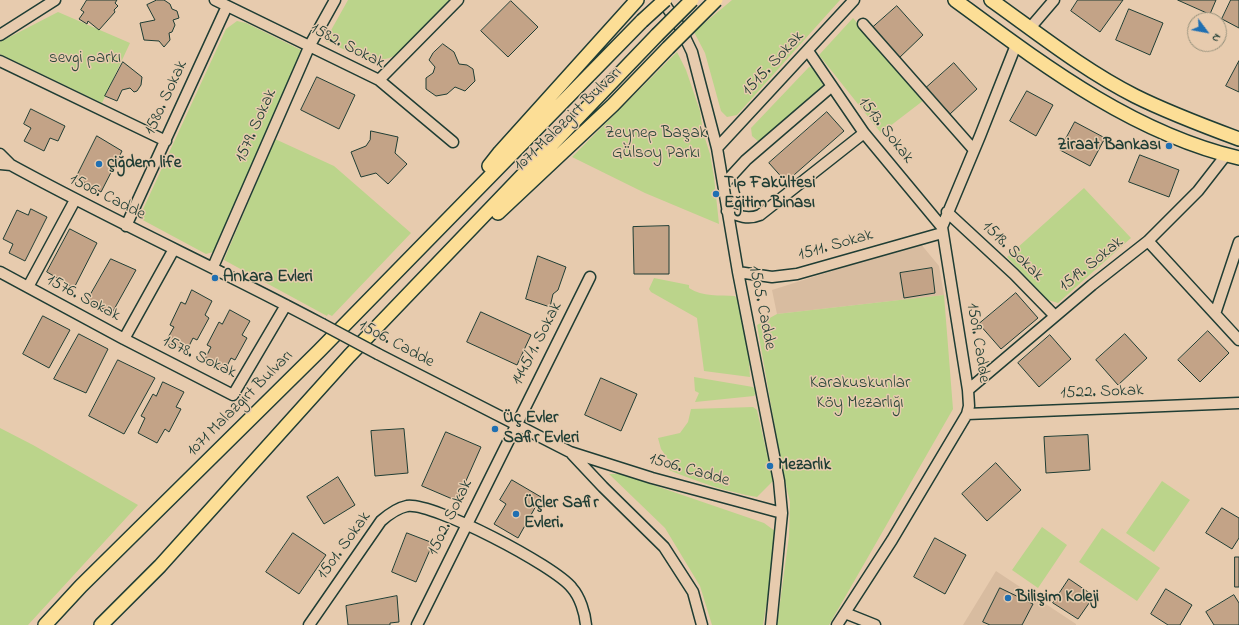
<!DOCTYPE html>
<meta charset="utf-8">
<style>
body{margin:0}
#map{position:relative;width:1239px;height:625px;overflow:hidden;background:#e7cbae;font-family:"Indie Flower",sans-serif}
canvas{display:block}
.north{position:absolute;left:1187px;top:12px;width:40px;height:40px;box-sizing:border-box;background:#e7cbae;border:1px solid #97927d;border-radius:50%;rotate:122deg;font-size:11px;font-weight:700;line-height:16px;text-align:center;color:#1f3d34}
.north::after{content:'';display:block;margin:auto;width:14px;height:18px;background:#1f6fb2;clip-path:polygon(50% 0,100% 100%,50% 72%,0 100%)}
</style>
<div id="map">
<canvas width="1239" height="625"></canvas>
<div class="north">N</div>
</div>
<script>
const ctx = document.querySelector('canvas').getContext('2d');
ctx.lineJoin = 'round';
function fillPath(path, color) { ctx.fillStyle = color; ctx.fill(path, 'evenodd'); }
function strokePath(path, color, width, dash) { ctx.strokeStyle = color; ctx.lineWidth = width; ctx.lineCap = dash ? 'butt' : 'round'; ctx.setLineDash(dash || []); ctx.stroke(path); }
function write(font, color, halo, rows, align = 'center') {
  ctx.font = font + ' "Indie Flower",sans-serif'; ctx.lineWidth = 3; ctx.setLineDash([]); ctx.textBaseline = 'middle'; ctx.strokeStyle = halo; ctx.fillStyle = color; for (const [text, x, y, turn = 0] of rows) {
    ctx.save(); ctx.translate(x, y); ctx.rotate((+turn || 0) * Math.PI / 180); ctx.textAlign = isNaN(turn) ? turn : align; if (halo) ctx.strokeText(text, 0, 0); ctx.fillText(text, 0, 0); ctx.restore();
  }
}
fillPath(new Path2D(`
 M920,243L939,266L944,295L777,314L772,290Z
 M996,571L1076,624V625H963Z`), '#d8bca0');
fillPath(new Path2D(`
 M348,0H451L397,54C376,69 346,49 325,41Z
 M732,0H840L737,115L727,117L721,111L705,53L694,32Z
 M58,12L130,43L102,103L0,54V42Z
 M853,18L924,100L881,133L819,55Z
 M237,21L246,23L303,51L213,252L206,254L139,218L226,29Z
 M677,52L686,70L700,111L703,132L710,154L714,177L719,224L645,193L572,157Z
 M809,67L812,68L823,85L759,142L752,136L751,128Z
 M275,139L334,166L411,233L332,316L328,314L327,316L224,260Z
 M1084,188L1131,238L1058,303L1048,300L1007,257Z
 M654,278L689,285V288C703,297 719,295 735,296C748,315 749,354 750,377L704,371L697,318L651,292L649,289Z
 M944,295L953,409L829,625H777L789,536L790,502L782,468L757,325L777,314Z
 M694,377L753,387L756,392L754,396L695,402L699,393L695,391Z
 M753,407L757,410L773,481L757,497C727,492 698,482 669,470L670,462L661,449L658,438L680,433L688,422L691,409Z
 M0,428L33,445L138,505L28,625H0Z
 M609,474H621L764,523L775,531V552L763,625H712L700,586L665,528Z
 M1162,481L1190,500L1154,552L1126,533Z
 M1042,527L1067,545L1038,588L1012,570Z
 M1102,528L1160,568L1137,601L1079,562Z`), '#bbd48b');
const building = new Path2D(`
 M87,0H117L115,3L118,6L114,10L115,12L99,30L88,21L87,24L79,19L84,12L81,10Z
 M157,0H164L170,4L172,9L177,11L179,18L173,20L175,25L172,32L169,33L170,40L164,47L159,41L144,40L140,23L155,20L147,5Z
 M1078,0H1123L1100,32L1071,11Z
 M1178,0H1216L1210,14Z
 M1231,0H1239V28L1222,19Z
 M511,1L538,27L508,57L481,31Z
 M897,6L923,35L898,59L871,29Z
 M1129,9L1163,23L1150,55L1116,40Z
 M443,44L454,52L459,64L467,65L473,69L475,81L465,91L455,87L447,94L436,96L426,89V78L433,73L435,67L429,60L433,53Z
 M1239,61V92L1226,86Z
 M123,62L142,77L141,85L137,91L134,92L130,88L122,90L117,101L105,96Z
 M954,63L977,89L950,114L926,88Z
 M317,77L355,95L339,129L301,110Z
 M1027,91L1053,105L1036,136L1010,121Z
 M31,109L65,126L58,141L50,138L44,151L24,141L31,128L24,124Z
 M827,112L844,131L786,182L769,163Z
 M1075,122L1105,138L1090,166L1060,150Z
 M371,131L398,137L395,153L407,164L388,184L376,173L361,177L351,152L366,146L370,140Z
 M97,136L122,151L101,192L76,178Z
 M1140,155L1179,170L1169,197L1129,182Z
 M31,209L47,217L25,261L9,253L13,244L3,239L17,210L28,215Z
 M669,226V274H634L633,227Z
 M70,229L97,243L74,288L47,272Z
 M538,256L566,267L558,290L553,294L550,307L526,299Z
 M111,259L136,270L112,313L87,301Z
 M932,268L935,293L904,298L900,273Z
 M192,290L212,301L205,315L209,318L197,340L193,338L186,352L166,341L174,327L170,325L181,302L185,304Z
 M1016,293L1038,318L1001,349L979,324Z
 M230,310L250,321L242,335L247,338L235,360L231,358L224,372L204,361L211,347L207,345L219,322L222,324Z
 M481,312L531,335L517,365L467,342Z
 M43,316L70,330L49,368L23,354Z
 M1208,331L1229,353L1200,382L1178,360Z
 M79,334L108,349L86,393L54,379Z
 M1125,334L1147,358L1118,385L1096,360Z
 M1050,335L1071,359L1039,387L1018,363Z
 M118,360L155,378L124,434L89,416Z
 M601,378L637,394L621,431L585,415Z
 M163,382L184,392L176,407L181,409L169,432L165,429L157,443L138,433L145,418L141,416L153,394L156,396Z
 M404,429L408,473L375,476L371,431Z
 M446,432L481,447L457,501L422,486Z
 M1088,435L1090,470L1046,473L1044,437Z
 M996,463L1021,490L987,521L962,494Z
 M338,477L355,505L324,524L307,497Z
 M512,480L541,497L518,538L494,524L506,504L500,500Z
 M1222,508L1239,518V538L1232,549L1206,533Z
 M293,533L326,555L299,594L266,572Z
 M407,533L433,543L416,582L392,572Z
 M935,538L966,555L945,594L914,577Z
 M1235,557H1239V587H1235Z
 M1069,579L1094,596L1078,619L1053,603Z
 M1000,588L1033,604L1022,625H990L983,622Z
 M1166,589L1192,605L1180,625H1168L1151,614Z
 M1234,595L1239,603V625H1214L1206,612Z
 M397,596L399,622L390,623V625H348L346,606Z`);
fillPath(building, '#c3a387');
strokePath(building, '#1f3d34', 1);
const minor = new Path2D(`
 M215,0L379,80L453,142
 M662,0L680,27L692,52L717,148L738,272L779,481L782,513L771,625
 M863,24L974,150
 M1030,28L1054,0
 M0,35L55,0
 M808,51L864,133L942,227
 M0,61L166,141
 M379,80L458,0
 M717,148L854,0
 M0,154L11,165
 M0,164L11,165C113,221 219,269 322,324
 M724,184L746,160L832,86
 M727,211C738,216 748,220 760,215L864,133
 M947,212L1014,274L1055,316
 M126,226L227,6
 M1148,241L1239,340
 M213,267L310,45L335,0
 M0,272L124,339L174,249
 M738,272L772,277L797,274L942,233
 M28,287L75,200
 M1215,314L1239,242
 M124,339L233,395L286,305
 M378,354L570,452L652,478L782,513
 M968,390L1092,285L1148,241L1198,191L1226,155
 M967,414L1239,403
 M572,454L603,487L664,547L693,592L702,625
 M845,613L875,625
 M309,625L381,521C389,514 397,508 407,506C433,502 555,566 572,588C580,597 585,613 586,625
 M417,625L590,277
 M837,625L892,540L967,414L969,406L968,390L942,227L980,136L1016,45`);
const major = new Path2D(`
 M955,0C1042,64 1132,133 1239,158
 M991,0C1036,32 1085,71 1135,96C1169,113 1204,126 1239,139
 M489,166L500,152L637,0
 M498,213L613,105L668,48
 M45,625L81,586L319,351L642,21
 M101,625L160,566L349,356L657,35`);
strokePath(minor, '#1f3d34', 13);
strokePath(major, '#1f3d34', 16);
strokePath(minor, '#e7cbae', 10);
strokePath(major, '#fcde96', 13);
const minorBridge = new Path2D(`
 M322,324L378,354`);
const majorBridge = new Path2D(`
 M642,21L665,0
 M657,35L692,0
 M668,48L716,0`);
strokePath(minorBridge, '#1f3d34', 13, []);
strokePath(majorBridge, '#1f3d34', 16, []);
strokePath(minorBridge, '#e7cbae', 10);
strokePath(majorBridge, '#fcde96', 13);
for (const [x, y, r, color] of [
 [1169,146,4,"#1f6fb2"],
 [99,164,4,"#1f6fb2"],
 [716,194,4,"#1f6fb2"],
 [215,278,4,"#1f6fb2"],
 [495,429,4,"#1f6fb2"],
 [770,466,4,"#1f6fb2"],
 [516,514,4,"#1f6fb2"],
 [1008,598,4,"#1f6fb2"]
]) { const dot = new Path2D(); dot.arc(x, y, r, 0, 2 * Math.PI); ctx.fillStyle = color; ctx.fill(dot); strokePath(dot, '#e7cbae', 1.5); }
write('17px', '#1f3d34', '#e7cbae', [
 ["1582. Sokak",347,47,27],
 ["1515. Sokak",774,64,-47],
 ["1580. Sokak",167,98,-65],
 ["1071 Malazgirt Bulvarı",569,120,-44],
 ["1579. Sokak",257,126,-66],
 ["1513. Sokak",885,131,52],
 ["1506. Cadde",107,198,27],
 ["1511. Sokak",836,246,-16],
 ["1518. Sokak",1012,252,44],
 ["1519. Sokak",1092,265,-39],
 ["1576. Sokak",83,299,28],
 ["1505. Cadde",761,308,79],
 ["1509. Cadde",977,343,81],
 ["1445/1. Sokak",538,344,-63],
 ["1506. Cadde",396,345,28],
 ["1578. Sokak",199,358,25],
 ["1522. Sokak",1102,393,-2],
 ["1071 Malazgirt Bulvarı",241,404,-45],
 ["1506. Cadde",689,471,16],
 ["1502. Sokak",451,518,-64],
 ["1501. Sokak",345,546,-54]
]);
write('17px', '#274538', '#e7cbae', [
 ["sevgi parkı",85,59],
 ["Zeynep Başak",656,134],
 ["Gülsoy Parkı",656,154],
 ["Karakuskunlar",860,384],
 ["Köy Mezarlığı",860,404]
]);
write('bold 17px', '#1f3d34', '#e7cbae', [
 ["Ziraat Bankası",1161,146,"right"],
 ["çiğdem life",107,164],
 ["Tıp Fakültesi",724,184],
 ["Eğitim Binası",724,204],
 ["Ankara Evleri",223,278],
 ["Üç Evler",503,419],
 ["Safir Evleri",503,439],
 ["Mezarlık",778,466],
 ["Üçler Safir",524,504],
 ["Evleri.",524,524],
 ["Bilişim Koleji",1016,598]
], 'left');
</script>
